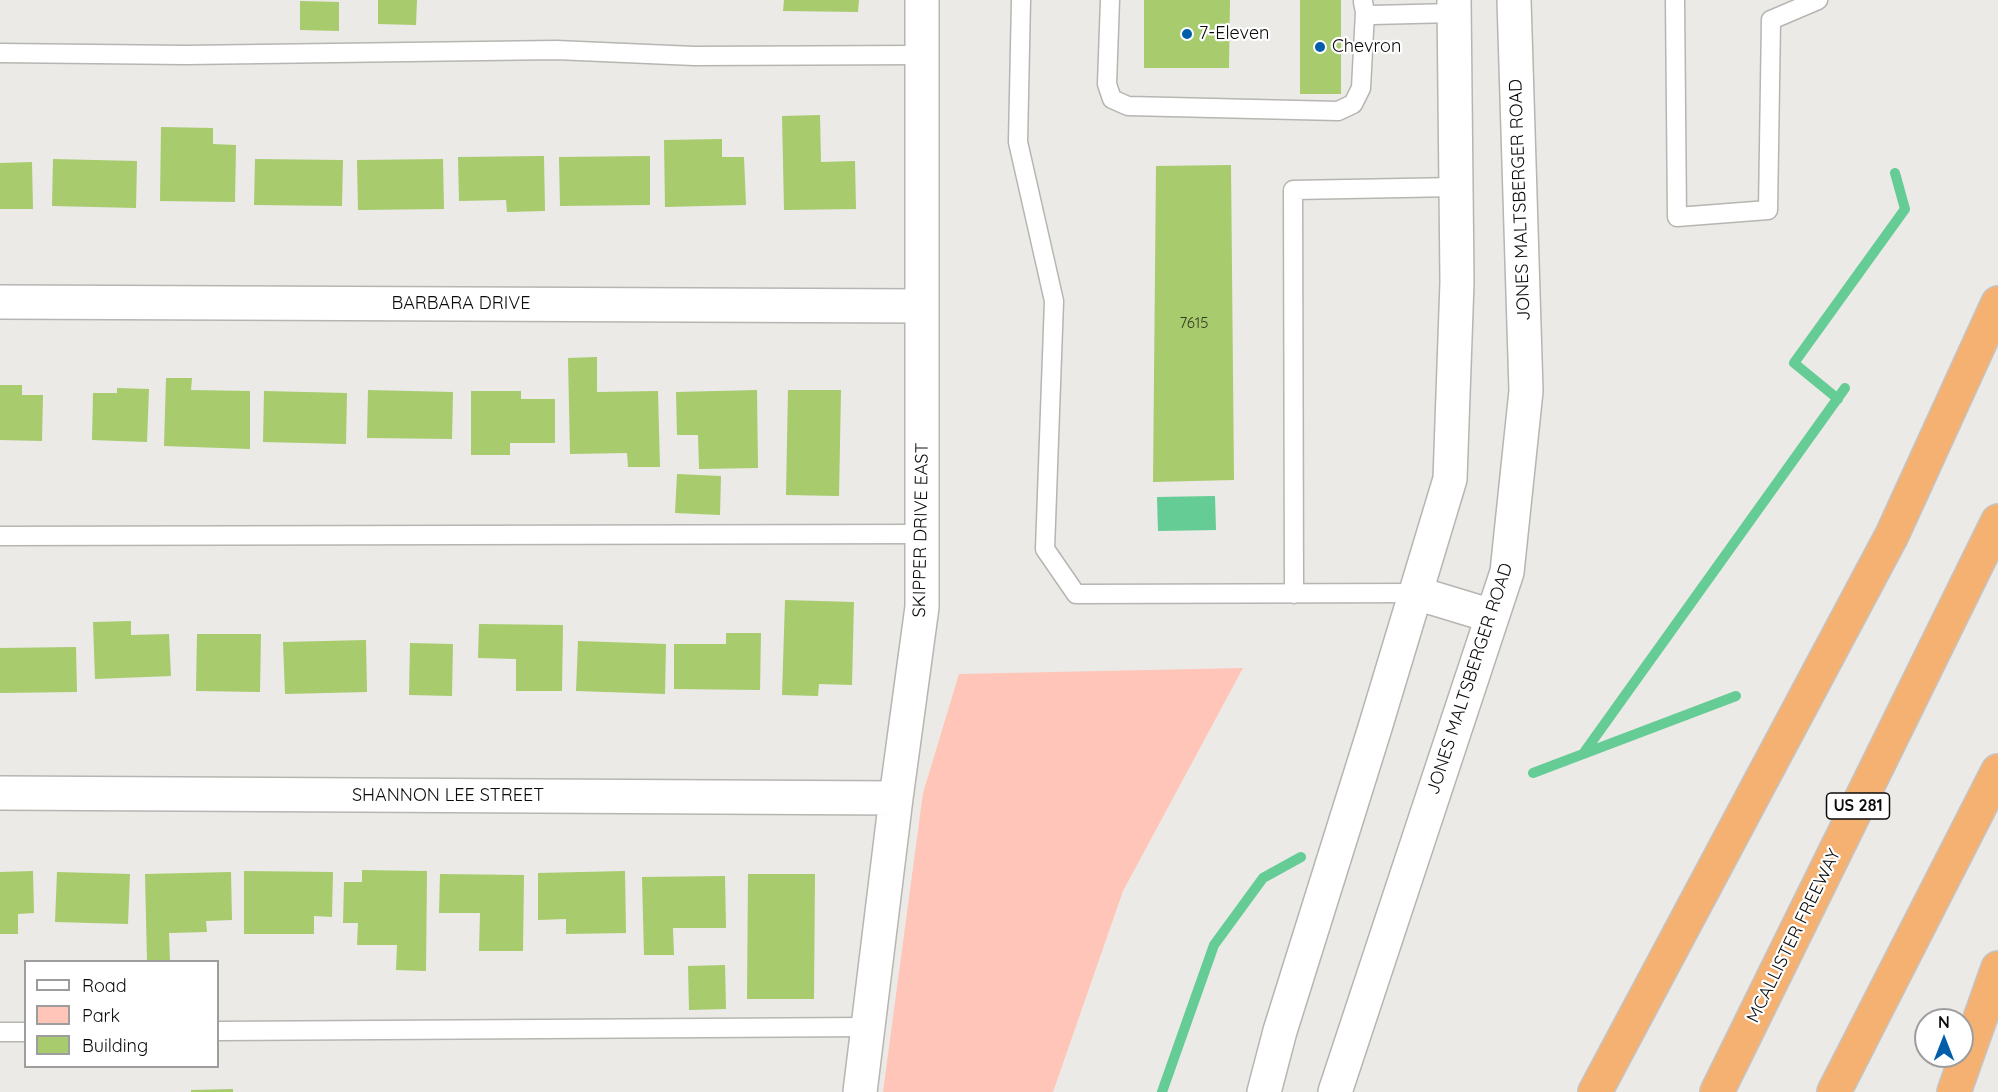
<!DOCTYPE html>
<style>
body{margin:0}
#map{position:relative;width:1998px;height:1092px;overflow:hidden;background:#ebeae6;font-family:Quicksand,sans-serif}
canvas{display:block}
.legend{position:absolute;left:24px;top:960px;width:195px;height:108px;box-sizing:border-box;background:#fff;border:2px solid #9e9d9d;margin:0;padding:8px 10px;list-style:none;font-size:18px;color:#0c0b0a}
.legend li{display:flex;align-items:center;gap:12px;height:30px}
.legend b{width:30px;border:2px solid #9e9d9d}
.north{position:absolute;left:1914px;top:1008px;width:60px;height:60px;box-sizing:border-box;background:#fff;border:2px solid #9e9d9d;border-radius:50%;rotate:0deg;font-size:16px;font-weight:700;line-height:24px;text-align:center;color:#0c0b0a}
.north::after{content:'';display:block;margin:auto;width:21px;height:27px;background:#005eab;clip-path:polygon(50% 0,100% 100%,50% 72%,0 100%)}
</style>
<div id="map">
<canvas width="1998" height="1092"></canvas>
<ul class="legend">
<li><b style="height:8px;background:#fff"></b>Road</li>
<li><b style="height:16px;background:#ffc5b8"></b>Park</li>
<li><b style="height:16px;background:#a7cb6d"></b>Building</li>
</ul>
<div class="north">N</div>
</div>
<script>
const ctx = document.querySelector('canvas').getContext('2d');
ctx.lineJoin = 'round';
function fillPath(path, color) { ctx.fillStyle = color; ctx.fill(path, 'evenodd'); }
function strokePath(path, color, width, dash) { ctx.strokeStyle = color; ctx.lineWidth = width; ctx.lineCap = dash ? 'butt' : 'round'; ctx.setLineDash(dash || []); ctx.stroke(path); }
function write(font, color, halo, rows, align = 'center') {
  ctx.font = font + ' Quicksand,sans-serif'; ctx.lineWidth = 4.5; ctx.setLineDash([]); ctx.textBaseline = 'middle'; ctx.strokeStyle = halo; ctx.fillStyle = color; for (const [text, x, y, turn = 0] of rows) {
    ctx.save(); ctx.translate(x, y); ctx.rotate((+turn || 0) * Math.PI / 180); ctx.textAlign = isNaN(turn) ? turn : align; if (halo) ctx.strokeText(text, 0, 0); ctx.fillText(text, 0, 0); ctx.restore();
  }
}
fillPath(new Path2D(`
 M1243,668L1123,891L1053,1092H883L923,793L959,674Z`), '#ffc5b8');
fillPath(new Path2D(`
 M1215,496L1216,530L1158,531L1157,497Z`), '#64cc94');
strokePath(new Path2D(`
 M1838,399L1794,363L1905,209L1895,173
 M1583,754L1845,388
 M1533,773L1736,696
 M1162,1092L1214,945L1263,878L1301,857`), '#64cc94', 10);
fillPath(new Path2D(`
 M378,0H417L416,25L378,24Z
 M784,0H859L858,12L783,11Z
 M1144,0H1230L1229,68H1144Z
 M1300,0H1341V94H1300Z
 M300,1L339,2V31L300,30Z
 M820,115L821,162L855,161L856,209L784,210L782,116Z
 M161,127L213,128V144L236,145L235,202L160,201Z
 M722,139V157H744L746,205L665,207L664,140Z
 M544,156L545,211L507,212L506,200L459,201L458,157Z
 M650,156V205L560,206L559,157Z
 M53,159L137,161L136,208L52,206Z
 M255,159L343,160L342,206L254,205Z
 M443,159L444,209L358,210L357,160Z
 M32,162L33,209H0V163Z
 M1231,165L1234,480L1153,482L1156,166Z
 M597,357V392L658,391L660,467H628L627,453L570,454L568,358Z
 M166,378H192L191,390L250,391V449L164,446Z
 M0,385H22V395H43L42,441L0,440Z
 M117,388L149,389L147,442L92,440L93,393H117Z
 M368,390L453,392L452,439L367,438Z
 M757,390L758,468L699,469L698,435H677L676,392Z
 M788,390H841L839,496L786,495Z
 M264,391L347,393L346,444L263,442Z
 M471,391H521V399H555V443H510V455H471Z
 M677,474L721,476L720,515L675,513Z
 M785,600L854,602L852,685L819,684L818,696L782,695Z
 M131,621V635L169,634L171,676L95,679L93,622Z
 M479,624L563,625L562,691H516V659L478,658Z
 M726,633H761L760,690L674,689V644H726Z
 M197,634H261L260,692L196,691Z
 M366,640L367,692L285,694L283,642Z
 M578,641L666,644L665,694L576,691Z
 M410,643L453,644L452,696L409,695Z
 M76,647L77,692L0,693V648Z
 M362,870L427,871L426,971L396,970L397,945H357L358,923H343L344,882H362Z
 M33,871L34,913L18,914V934H0V872Z
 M244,871L333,872L332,917L314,916V934H244Z
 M625,871L626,933L566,934V919L538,920V873Z
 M57,872L130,874L128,924L55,922Z
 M231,872L232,920L206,921L207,932L169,933L170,962H147L145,874Z
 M440,874L524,875L523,951H479L480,913H439Z
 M748,874H815L814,999H747Z
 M725,876L726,928H673L674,955H644L642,877Z
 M725,965L726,1009L689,1010L688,966Z
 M233,1089V1092H191V1090Z`), '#a7cb6d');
const service = new Path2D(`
 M1021,0L1018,142L1054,301L1045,549L1076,594L1416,593
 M1110,0L1107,84L1112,99L1128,106L1338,111L1353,104L1361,88L1365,12
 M1675,0L1677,217L1768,210L1771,20L1818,0
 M1363,2L1365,12L1372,15L1454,13
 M0,53L186,55L556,50L694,56L922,55
 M0,536L922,534
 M1294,594L1293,190L1456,187
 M218,1031L868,1027
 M0,1032H26`);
const minor = new Path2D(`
 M0,302L922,306
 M0,793L896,798
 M860,1092L896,798L922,607V0`);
const secondary = new Path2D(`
 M1416,593L1492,616
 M1264,1092L1280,1031L1374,731L1450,479L1457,282L1454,0
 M1335,1092L1507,572L1526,391L1514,0`);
const motorway = new Path2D(`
 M1595,1092L1892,535L1998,303
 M1717,1092L1998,521
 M1834,1092L1998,771
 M1954,1092L1998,968`);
strokePath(service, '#b6b5b1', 21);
strokePath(minor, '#b6b5b1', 36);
strokePath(secondary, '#b6b5b1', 36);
strokePath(motorway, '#c5c4c4', 36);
strokePath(service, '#fff', 18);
strokePath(minor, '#fff', 33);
strokePath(secondary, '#fff', 33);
strokePath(motorway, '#f5b171', 33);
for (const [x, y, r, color] of [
 [1187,34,6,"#005eab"],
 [1320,47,6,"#005eab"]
]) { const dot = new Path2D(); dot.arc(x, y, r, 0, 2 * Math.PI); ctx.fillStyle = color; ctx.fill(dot); strokePath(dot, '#fff', 2); }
write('15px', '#333b23', null, [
 ["7615",1194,323]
]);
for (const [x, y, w] of [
 [1858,806,63]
]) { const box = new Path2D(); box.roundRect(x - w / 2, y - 13, w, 26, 4.5); ctx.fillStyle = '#fff'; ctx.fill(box); strokePath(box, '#0c0b0a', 1.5); }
write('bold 16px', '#0c0b0a', null, [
 ["US 281",1858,806]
]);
write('18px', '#0c0b0a', '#fff', [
 ["7-Eleven",1199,34],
 ["Chevron",1332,47]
], 'left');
write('18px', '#0c0b0a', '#fff', [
 ["JONES MALTSBERGER ROAD",1520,200,-92],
 ["BARBARA DRIVE",461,304],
 ["SKIPPER DRIVE EAST",921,530,-89],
 ["JONES MALTSBERGER ROAD",1470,679,-72],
 ["SHANNON LEE STREET",448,796],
 ["MCALLISTER FREEWAY",1794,936,-64]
]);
</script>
